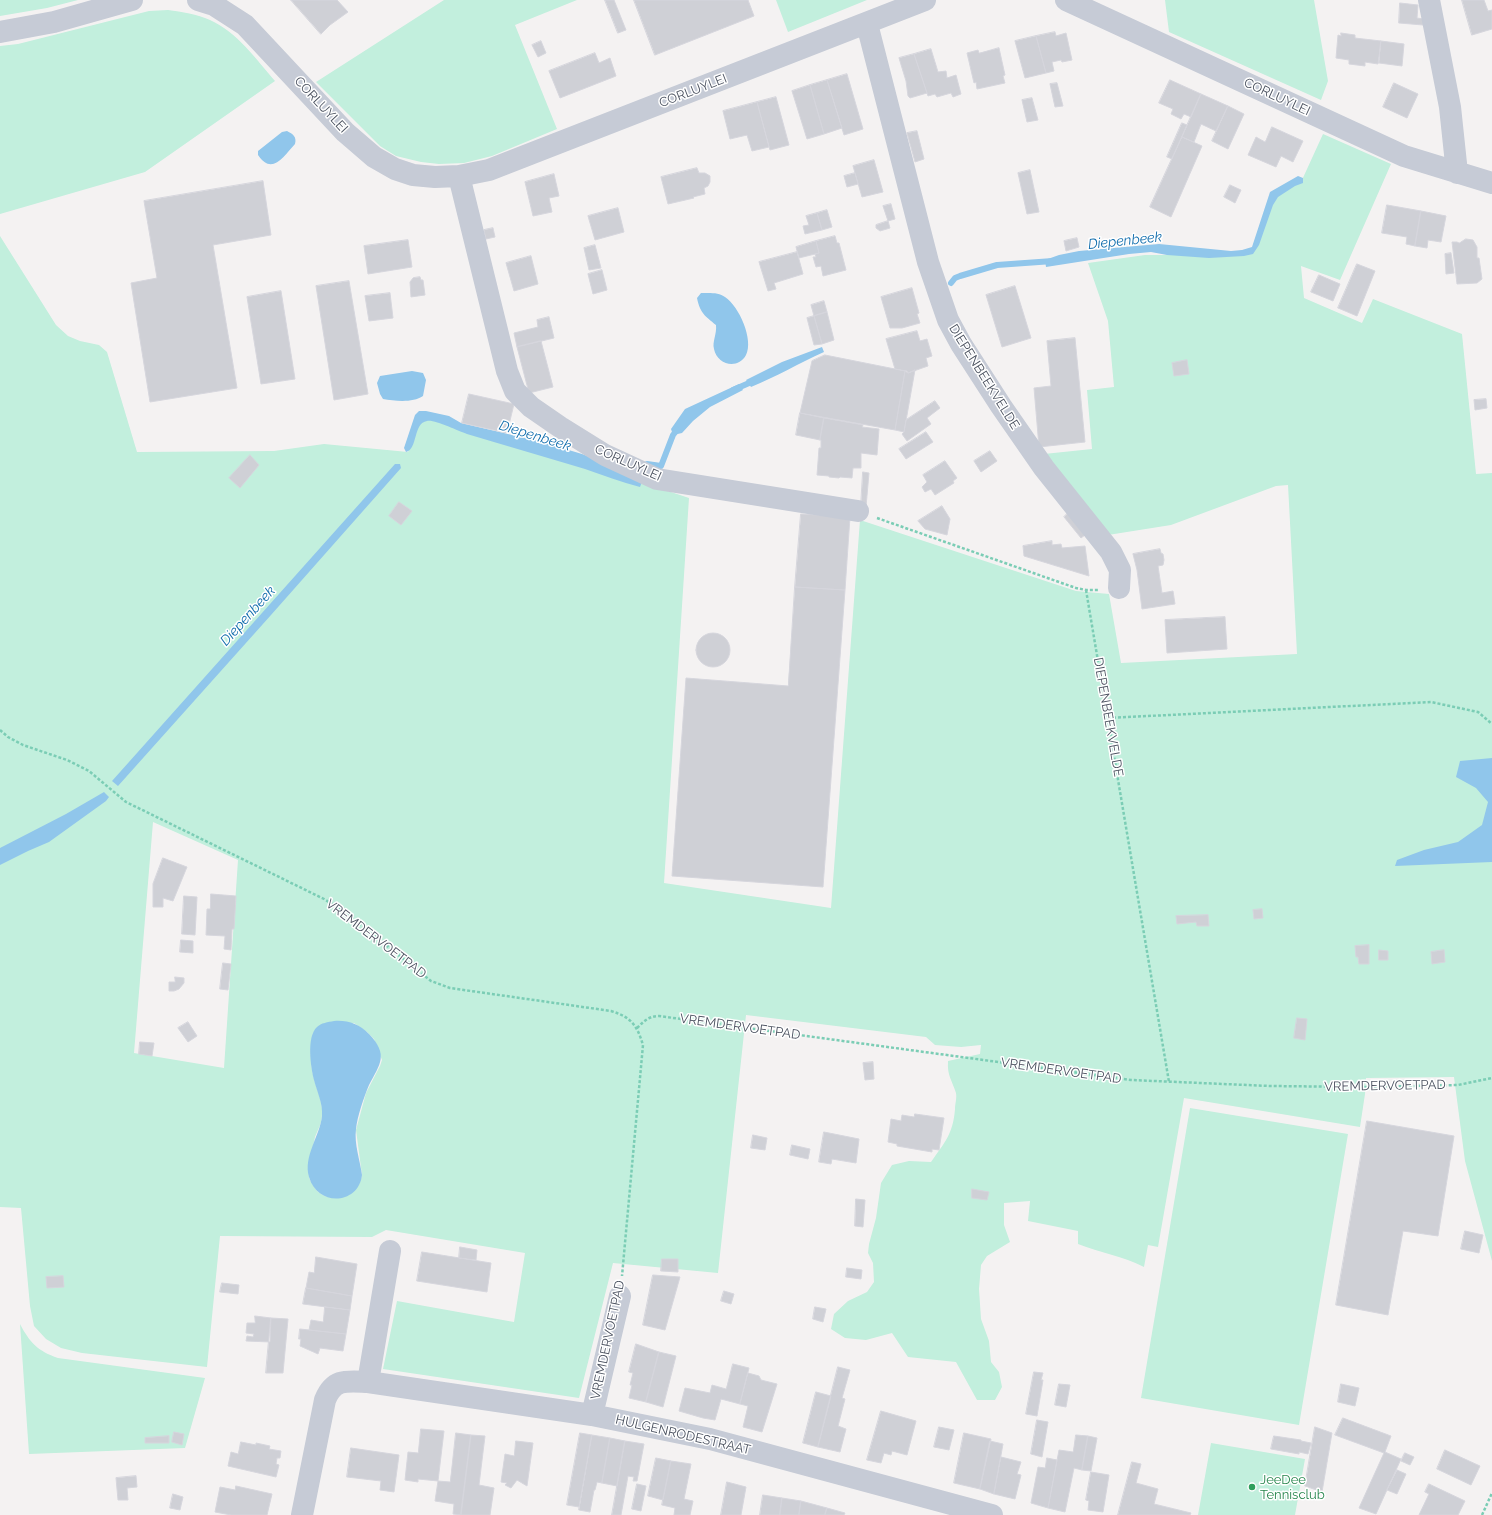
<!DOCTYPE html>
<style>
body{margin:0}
canvas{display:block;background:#f4f2f2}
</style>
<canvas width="1492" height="1515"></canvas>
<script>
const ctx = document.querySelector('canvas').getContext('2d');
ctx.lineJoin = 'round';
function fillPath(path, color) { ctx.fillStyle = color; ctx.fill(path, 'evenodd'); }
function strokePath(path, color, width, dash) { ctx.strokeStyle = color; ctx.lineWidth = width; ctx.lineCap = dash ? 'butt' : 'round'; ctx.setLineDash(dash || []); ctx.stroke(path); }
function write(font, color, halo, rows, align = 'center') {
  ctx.font = font + ' Raleway,sans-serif'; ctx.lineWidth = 3; ctx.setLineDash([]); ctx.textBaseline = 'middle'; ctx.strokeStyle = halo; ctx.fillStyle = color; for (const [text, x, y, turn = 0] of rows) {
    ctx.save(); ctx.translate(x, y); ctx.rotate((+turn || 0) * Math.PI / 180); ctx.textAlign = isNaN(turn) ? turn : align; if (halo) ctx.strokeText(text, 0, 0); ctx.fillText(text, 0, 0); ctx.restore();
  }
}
fillPath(new Path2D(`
 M0,0H78L47,8L0,16Z
 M444,0H577L515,25L557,129L492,156L464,163L439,164L421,162L396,156L380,146L316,82Z
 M776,0H867L788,32Z
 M1165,0H1314L1328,81L1321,100L1169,32Z
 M168,10C182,12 197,14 210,20C237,32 256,59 275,81L145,172L0,214V46L18,44L149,11Z
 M1323,134L1391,164L1340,280L1301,266L1304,298L1362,323L1373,299L1462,334L1476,474L1492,473V1261L1465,1161L1454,1077L1366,1078L1365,1094L1360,1127L1184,1098L1158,1247L1148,1245L1144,1267C1123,1256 1100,1253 1078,1244V1231L1028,1221L1030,1201L1004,1203V1225L1010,1242L987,1256L981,1265L979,1289L981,1319L989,1341L991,1362L999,1372L1002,1387L995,1400H977L956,1362L908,1357L892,1333L866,1340L845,1338L831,1329L834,1314L848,1301L867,1292L874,1282L873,1263L868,1253L869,1244L876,1218L881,1183L892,1165L909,1161L931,1162C945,1142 953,1134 955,1109C955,1104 957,1098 956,1093C952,1080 947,1076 948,1061L980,1054L981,1045L961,1047L935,1045L926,1037L746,1015L718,1273L613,1263L579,1398L383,1369L397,1301L514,1322L525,1253L386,1230L372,1237L220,1236L207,1367L82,1353L61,1348L46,1339L34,1326L30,1306L21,1208L0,1207V236L56,325L68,336L80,341L99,345L107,352L137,452L274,451L324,444L408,452L422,413L635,480L689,498L664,883L831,908L860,520L1076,591L1109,594L1121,663L1297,654L1288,485L1276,486L1171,525L1108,535L1044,454L1092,449L1087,390L1114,387L1108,321L1088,263L1145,255H1223L1253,251L1272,192L1302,180ZM153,822L238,860L224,1068L134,1053ZM354,1023L367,1032L374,1039L382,1060L380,1066L366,1093L356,1130L362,1175C359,1198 324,1207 313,1185C311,1182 309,1179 309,1176C308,1172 314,1142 315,1137C318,1129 322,1124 322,1114C323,1101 317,1091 314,1079C310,1064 310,1048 313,1033Z
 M1190,1108L1348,1134L1299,1425L1141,1398Z
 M20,1324C30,1343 38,1351 58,1358L205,1378L185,1448L29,1454Z
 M1211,1443L1305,1459L1295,1515H1198Z`), '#c2efdd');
fillPath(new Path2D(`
 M287,131C293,134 297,137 295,144C284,156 272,176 258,155V151L282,132Z
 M1298,176L1303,178V183L1295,186L1278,197L1273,205L1259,245L1253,254L1244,256L1209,258L1167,255L1151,252L1129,254L1046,267L1045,260L1059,255L1079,251L1159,244L1231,251L1242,250L1252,247L1270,192Z
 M701,293C709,293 719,292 725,297C739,306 754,340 746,355C738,370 717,365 714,349C712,342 717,334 716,325C705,316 700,313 697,298Z
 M822,347L824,352C799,363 776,377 751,387L746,380L782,362Z
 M412,371L423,373L426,380L423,396C413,403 395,401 383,399L380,394L377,383L380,376Z
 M739,384L743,390L710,407L693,421L682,433L673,435L671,429L685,409Z
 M419,411H426L449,416L461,423L542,442L582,454L619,468L643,479L640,487C621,482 603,475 585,469C546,457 506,446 467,434C458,431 434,419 427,421C413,423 418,449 406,452L404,448L415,415Z
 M395,464H400L401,468L271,615L118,786L112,781Z
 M1492,758V862L1395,866L1397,860L1424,850L1458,842L1482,825L1488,802L1476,788L1456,777L1460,761Z
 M104,792L109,797L106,801L49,842L28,851L0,865V848L66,814Z
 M334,1021C348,1020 359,1024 369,1034C389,1055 380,1064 369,1085C364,1097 357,1117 356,1129C354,1144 360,1160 362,1175C359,1204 318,1208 309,1177C303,1156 320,1136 322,1116C323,1103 317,1092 314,1080C311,1068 306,1037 317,1027C321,1023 328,1022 334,1021Z`), '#90c6eb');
strokePath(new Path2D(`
 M951,283L955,278L960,276L997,265L1053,261
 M733,390L756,380
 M647,464L661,466L673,435L677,430`), '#90c6eb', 6);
const building = new Path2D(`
 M291,0H337L348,12L330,25L321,34Z
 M605,0H614L626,30L618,33Z
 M634,0H748L754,16L655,55Z
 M1462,0H1484L1488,11L1492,10V29L1472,35Z
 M1400,3L1418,5L1417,18L1424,19L1423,25L1399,23Z
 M1055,32L1056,36L1066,33L1072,60L1062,62L1061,60L1052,62L1054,71L1046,73L1036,36Z
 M1341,33L1355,35V38L1381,41L1378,64L1365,62V66L1349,64V60L1336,58L1338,35L1341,36Z
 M1036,36L1046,73L1025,78L1015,41Z
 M541,41L546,53L538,57L532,45Z
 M1381,41L1404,44L1402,66L1379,63Z
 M999,48L1005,75L1003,76L1005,83L977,89L976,82L974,83L967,53L978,50L979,53Z
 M931,49L938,72L946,71L947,78L956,75L961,94L953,97L951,93L937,97L935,94L928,96L914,54Z
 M595,53L599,63L610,58L616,76L560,98L549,71Z
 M914,54L927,93L910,98L908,96L906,81L899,58Z
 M847,74L863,129L844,135L827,80Z
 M827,80L842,128L824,134L810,85Z
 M1170,80L1201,94L1191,117L1184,114L1181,119L1171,114L1173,109L1159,103Z
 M1057,83L1063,106L1055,107L1050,84Z
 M1394,83L1418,94L1407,118L1383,107Z
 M810,85L824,134L807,139L792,91Z
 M1201,94L1228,106L1216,131L1201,124L1194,142L1182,137Z
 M776,97L789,145L770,150L757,102Z
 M1032,98L1038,120L1027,122L1022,100Z
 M757,102L769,147L752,151L747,135L730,139L723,111Z
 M1228,106L1244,114L1228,149L1212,141Z
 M1182,123L1187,125L1172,159L1167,157Z
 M1272,127L1303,141L1293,162L1281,156L1276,167L1248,155L1256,137L1265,142Z
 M917,131L924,159L915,162L907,133Z
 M1182,137L1202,146L1171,217L1150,207Z
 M874,160L883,192L862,197L853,166Z
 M697,168L699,173H705L710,176V182L708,186L704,188L705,194L693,197L694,198L668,204L661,177Z
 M1030,170L1039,212L1027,214L1018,173Z
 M855,173L858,184L847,187L844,176Z
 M554,174L559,196L549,198L552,212L533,216L525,182Z
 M263,181L271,235L213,245L237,388L150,402L131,283L157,278L144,201Z
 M1230,185L1241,190L1235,203L1224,197Z
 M891,204L895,219L888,221L883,206Z
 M1387,205L1421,211L1415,246L1406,244L1407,237L1382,233Z
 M618,208L624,232L595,240L588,216Z
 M827,210L832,227L822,230L817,213Z
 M1421,211L1446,216L1441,242L1428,240L1427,248L1415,246Z
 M817,213L822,230L805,234L803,226L809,225L806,216Z
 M888,221L890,228L880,231L876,228V225Z
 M493,228L495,237L486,239L484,230Z
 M835,236L837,243H839L846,270L823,276L821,266L816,267L813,257H816L815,254L819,253L816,241Z
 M1077,238L1079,247L1066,251L1064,241Z
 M1466,239L1473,240L1477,247V258H1479L1482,279L1477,283L1457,284L1452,242H1457L1459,243Z
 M408,240L412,267L368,274L364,246Z
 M816,241L819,253L799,258L796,247Z
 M595,245L601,268L589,270L584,248Z
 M797,252L803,274L774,283L776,289L768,291L759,262Z
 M1451,253L1454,273L1446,274L1445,254Z
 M531,256L538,284L514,291L506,263Z
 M1357,264L1375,271L1357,316L1338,308Z
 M602,270L607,290L593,294L588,274Z
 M1319,275L1340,284L1333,301L1311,292Z
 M420,277L421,280H423L425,295L411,297L410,282L413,278Z
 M349,281L368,394L334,400L316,286Z
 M1015,286L1031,338L1002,347L986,295Z
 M912,288L919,313L917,314L920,323L902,328H890L881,297Z
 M281,291L295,379L261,384L247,297Z
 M390,293L393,318L369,321L365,296Z
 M824,301L827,312L814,316L811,305Z
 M827,312L834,340L822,344L814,316Z
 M814,316L822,344L814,345L807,318Z
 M549,317L554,338L517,347L514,333L538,327L537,320Z
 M917,331L920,341L927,339L932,356L926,358L928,366L908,373L907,371L895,369L886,339Z
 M1075,338L1085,442L1039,447L1034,388L1051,386L1047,341Z
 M541,341L553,387L529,393L517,347Z
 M825,355L905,371L895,430L800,413L812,361Z
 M1187,360L1189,374L1174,376L1172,363Z
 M915,370L904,432L895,430L905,371L908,373Z
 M469,394L514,404L507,433L462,423Z
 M1486,399L1487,408L1475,410L1474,400Z
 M935,401L940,408L927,418L931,424L907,441L902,434L904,432L906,420Z
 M800,413L824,418L820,440L796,435Z
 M824,418L863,425L862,427L879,429L877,455L861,453V468H853L852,478L840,477L839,478L829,477V476L817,475L819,448H821V440H820Z
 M926,432L933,442L906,459L899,449Z
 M990,451L997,461L981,472L974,461Z
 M250,455L259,465L240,488L229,478Z
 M945,461L957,478L953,481L954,483L935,495L931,489L925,492L922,487L927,482L923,475Z
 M863,472L869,473L866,507L861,506Z
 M399,502L412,511L401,525L389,516Z
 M942,506L950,519L947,535L925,529L918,521Z
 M1068,513L1085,535L1081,538L1064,517Z
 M801,514L850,517L845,590L795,587Z
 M1052,541V545L1061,544L1062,548L1085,546L1089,576L1024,556L1023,546Z
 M1160,549L1161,553L1163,554L1164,560L1163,565L1158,566L1162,593L1173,591L1175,604L1142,609L1137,570L1133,554Z
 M795,587L845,590L823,887L672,876L686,678L788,686Z
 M1225,617L1227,649L1167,653L1165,620Z
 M696 650a17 17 0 1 1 34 0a17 17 0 1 1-34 0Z
 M163,858L187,867L173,901L163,898V907H153V884Z
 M211,894L236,896L234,929H232L231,950L224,949L225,936L206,935L207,909H210Z
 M184,896L197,897L195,935L182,934Z
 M1262,909L1263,918L1254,919L1253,910Z
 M1208,915L1209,926H1197L1196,922L1177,924L1176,916Z
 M181,940L193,941V953L180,952Z
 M1369,945V964H1359L1358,957H1356L1355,946Z
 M1379,950L1388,951V960H1379Z
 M1444,950L1445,962L1432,964L1431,952Z
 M223,963L231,964L228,990L220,989Z
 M175,977L184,978V983L179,989L174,991H169V982H175Z
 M1297,1018L1307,1019L1305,1040L1294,1038Z
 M188,1022L197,1036L188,1042L178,1028Z
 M140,1042L154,1043L152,1056L139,1054Z
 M873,1062L874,1079L865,1080L863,1063Z
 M915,1114L944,1118L939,1150L932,1149V1152L897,1146V1144L888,1142L891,1119L901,1121L902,1115L914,1117Z
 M1367,1121L1454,1136L1438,1236L1403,1231L1388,1315L1336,1305Z
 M824,1132L859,1139L856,1163L832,1159L831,1164L819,1162Z
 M753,1135L767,1138L765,1150L751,1148Z
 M792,1145L810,1149L808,1159L790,1155Z
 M972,1189L989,1192L987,1200L972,1198Z
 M856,1199L865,1200L863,1227L855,1226Z
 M1465,1231L1483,1235L1479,1253L1461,1249Z
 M460,1247L477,1250L476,1260L459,1258Z
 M422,1252L491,1263L487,1292L417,1281Z
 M316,1257L357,1264L352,1296L306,1288L309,1272L314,1273Z
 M662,1259H678V1272L661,1271Z
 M847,1268L862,1270L861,1279L846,1277Z
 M653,1275L680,1277L665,1330L643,1325Z
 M63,1276L64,1287L47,1288L46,1277Z
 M222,1283L239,1285L238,1294L220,1292Z
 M306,1288L352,1296L350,1310L303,1304Z
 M724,1291L734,1294L731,1304L721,1301Z
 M325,1307L350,1310L346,1334L309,1330L311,1320L323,1322Z
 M815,1307L826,1309L823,1322L813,1319Z
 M255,1316L271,1318L270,1342L246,1341L247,1336L253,1337L254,1334L246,1333L247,1323H255Z
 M271,1318L288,1319L283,1373H266Z
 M300,1329L346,1334L343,1351L320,1348L318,1354L300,1346L301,1339H299Z
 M636,1344L659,1352L646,1402L629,1398L632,1385H630L633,1373L629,1372Z
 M659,1352L676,1356L663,1407L646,1402Z
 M733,1364L749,1368L740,1404L721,1399L715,1420L703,1418L679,1411L685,1388L710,1393L712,1385L726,1389Z
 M838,1367L850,1370L842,1398L845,1399L838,1426L846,1429L840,1452L818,1447Z
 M1034,1372L1043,1373L1041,1380H1043L1037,1416L1026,1414Z
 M748,1373L759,1376L761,1380L777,1384L762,1432L743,1427L748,1406L740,1404Z
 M1059,1384L1070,1385L1066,1407L1055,1405Z
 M1341,1384L1359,1388L1355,1406L1338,1402Z
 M816,1392L831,1396L818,1447L803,1443Z
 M881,1411L916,1421L907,1455L892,1451L891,1455L884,1453L881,1463L867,1460Z
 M1343,1418L1391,1436L1385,1452L1401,1459L1376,1514L1359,1508L1384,1453L1335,1435Z
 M1037,1420L1048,1422L1042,1457L1031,1454Z
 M939,1427L954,1430L949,1450L934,1447Z
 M1315,1427L1332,1433L1322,1492L1305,1486Z
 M421,1429L444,1431L438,1481L418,1479V1482L405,1480L408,1452L418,1453Z
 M174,1432L184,1434L182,1445L172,1442Z
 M456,1433L471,1435L461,1515L453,1514L454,1504L435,1501L438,1481L450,1482Z
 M580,1433L592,1435L579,1507L567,1505Z
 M964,1433L991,1439L980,1489L954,1483Z
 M471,1435L485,1436L479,1485L494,1488L490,1515H461Z
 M592,1435L610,1438L602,1483L597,1482L595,1490H594L590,1512L579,1510Z
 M1076,1435L1088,1436L1082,1470L1074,1468L1065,1512L1048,1508L1059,1450L1073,1452Z
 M169,1436V1443H145V1438Z
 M1088,1436L1097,1438L1091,1471L1082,1470Z
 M1274,1436L1301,1440V1441L1311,1443L1308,1454L1299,1452V1454L1271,1449Z
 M610,1438L625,1441L617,1486L602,1483Z
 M516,1441L533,1443L527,1486L517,1480L511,1488L505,1485L507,1483L501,1482L505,1454L514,1456Z
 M625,1441L644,1444L637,1481H633L634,1477L628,1476L621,1515H612Z
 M990,1441L1003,1444L994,1494L980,1489Z
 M241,1442L256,1445V1443L270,1446L269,1449L281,1451L280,1458H277L276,1464L279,1465L276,1477L228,1466L231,1452L238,1454Z
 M351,1448L399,1455L394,1492L380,1490L381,1481L347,1477Z
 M1445,1450L1480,1466L1471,1485L1437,1469Z
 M1405,1453L1414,1457L1410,1465L1401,1461Z
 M1001,1457L1021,1462L1017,1474L1021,1475L1015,1499L994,1494Z
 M656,1458L671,1461L663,1500L648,1496Z
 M1047,1458L1057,1460L1048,1508L1031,1503L1038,1467L1045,1468Z
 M671,1461L691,1464L684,1499L693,1501L690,1515H674L675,1508L662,1505Z
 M1132,1462L1141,1464L1136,1483L1158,1489L1154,1504L1191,1513L1190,1515H1118Z
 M1397,1470L1406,1474L1397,1494L1387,1490Z
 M1091,1472L1109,1475L1103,1512L1088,1510L1089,1501L1086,1500Z
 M136,1476L137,1487L127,1488L128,1500H118L116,1478Z
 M727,1482L746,1487L741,1515H721Z
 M637,1484L646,1486L641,1511L632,1509Z
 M1429,1484L1465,1501L1458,1515H1419L1429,1494L1425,1492Z
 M236,1486L272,1494L267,1515H231L215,1512L220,1487L235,1490Z
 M173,1494L183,1497L180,1510L170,1508Z
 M763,1495L782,1498L780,1515H760Z
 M782,1498L801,1501L799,1515H780Z
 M801,1501L827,1508L825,1515H799Z
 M827,1508L845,1513L844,1515H825Z`);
fillPath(building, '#cfd0d6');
strokePath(building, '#d6d6dd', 1);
strokePath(new Path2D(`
 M877,518L1076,588L1086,590H1098
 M1086,590L1169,1082
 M1108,718L1431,702L1478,712L1492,724
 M0,730L8,737L23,745L67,760L89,771L126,802L324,899L342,910L431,981L450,988L611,1011C631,1017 637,1025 643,1045L622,1276
 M637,1028C644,1021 649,1016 659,1016L1131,1080L1270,1086L1367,1087L1458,1085L1492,1078
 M1482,1515L1492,1493`), '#7bcdb5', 2.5, [3, 2]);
strokePath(new Path2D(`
 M198,0L214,5L245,25L345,132L374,157L395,169L413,175L435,177L459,176L489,170L925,0
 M1066,0L1404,156L1492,183
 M1429,0L1450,107L1457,173
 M867,24L928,262L948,320L961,344L1001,406L1044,468L1111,552L1120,570L1119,588
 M0,32L54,22L132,0
 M459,176L507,371L515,391L531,407L560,427L605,455L657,479L858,511
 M368,1382L390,1251
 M592,1415L620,1296
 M302,1515L325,1400C334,1378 347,1381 368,1382L592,1415L710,1439L992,1515`), '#c6cbd6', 22);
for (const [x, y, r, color] of [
 [1252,1487,4,"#2e9e5b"]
]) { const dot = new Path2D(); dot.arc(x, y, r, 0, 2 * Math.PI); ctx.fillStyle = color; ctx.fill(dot); strokePath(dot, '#fff', 1.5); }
write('13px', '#4a515f', '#fff', [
 ["CORLUYLEI",693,91,-21],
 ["CORLUYLEI",1277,97,25],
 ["CORLUYLEI",321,105,47],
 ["DIEPENBEEKVELDE",984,377,58],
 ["CORLUYLEI",628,463,24],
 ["DIEPENBEEKVELDE",1108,717,80],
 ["VREMDERVOETPAD",376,939,37],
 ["VREMDERVOETPAD",740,1027,8],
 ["VREMDERVOETPAD",1061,1071,8],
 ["VREMDERVOETPAD",1385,1086,-1],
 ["VREMDERVOETPAD",608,1340,-78],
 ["HULGENRODESTRAAT",683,1435,13]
]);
write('13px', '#27864d', '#fff', [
 ["JeeDee",1260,1480],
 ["Tennisclub",1260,1495]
], 'left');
write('italic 14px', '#0f6cac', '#fff', [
 ["Diepenbeek",1125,241,-6],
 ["Diepenbeek",535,436,17],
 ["Diepenbeek",248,616,-48]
]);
</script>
